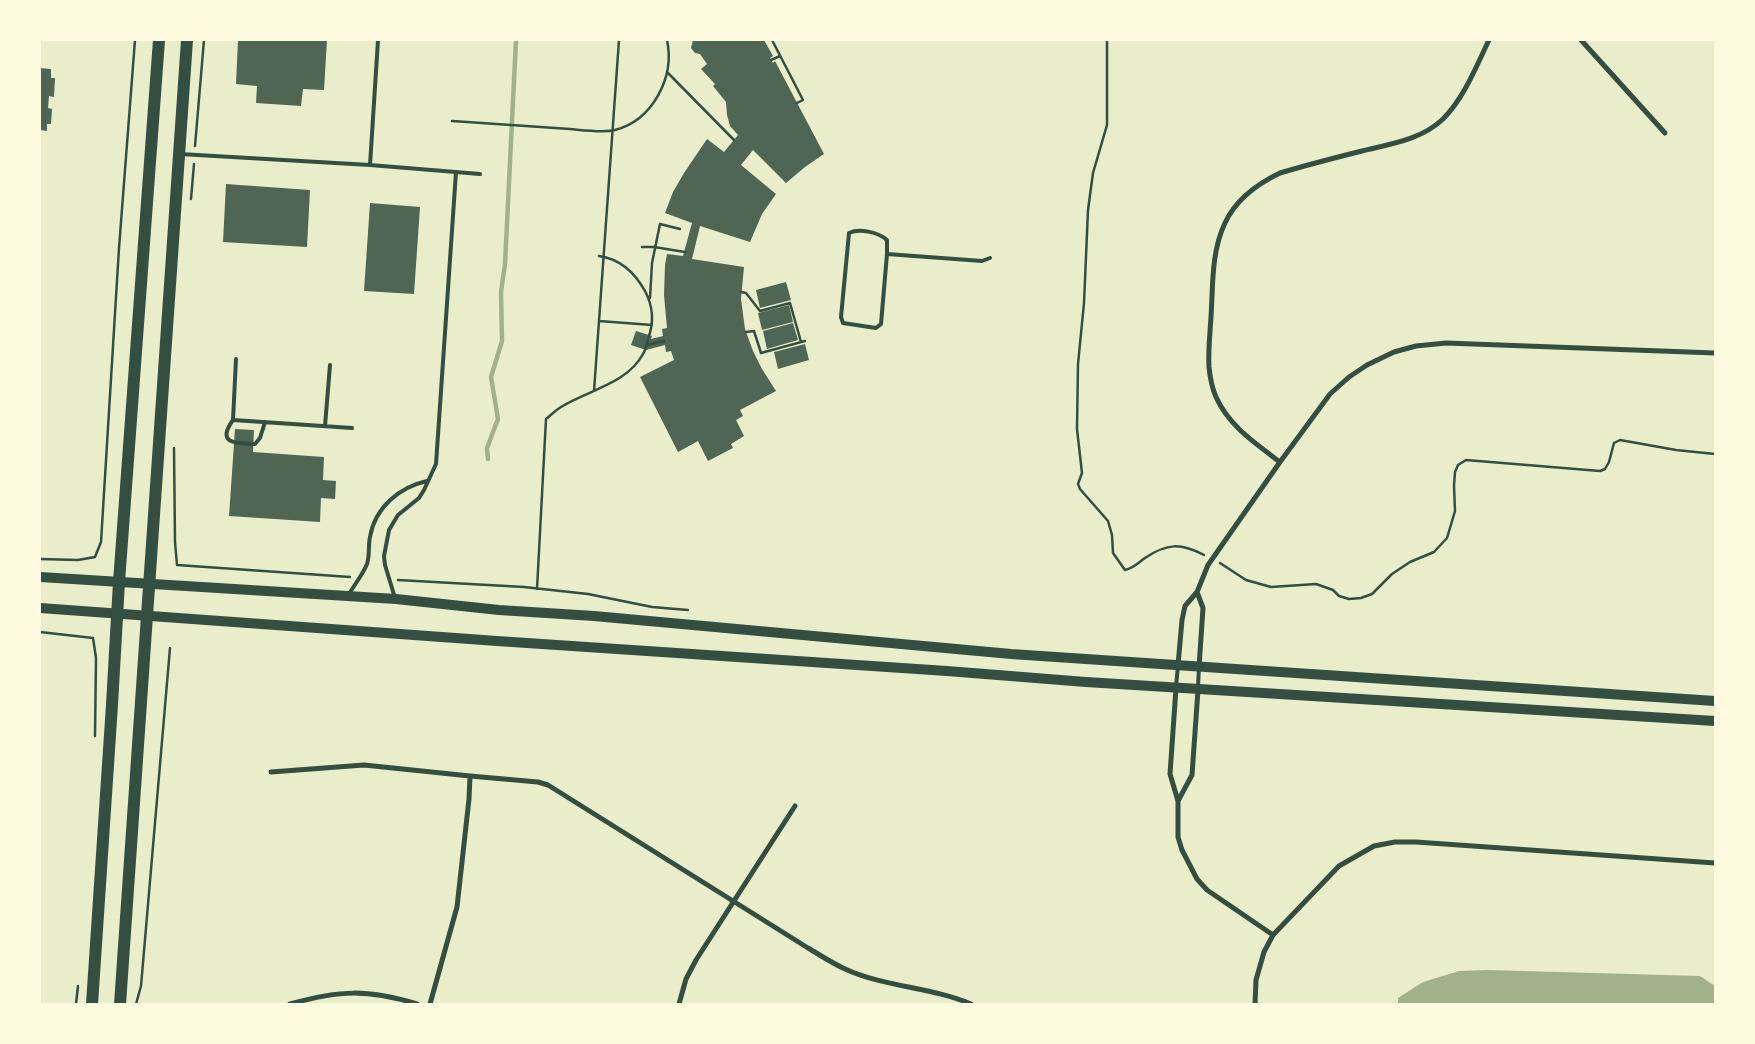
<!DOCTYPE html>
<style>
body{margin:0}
#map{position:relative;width:1755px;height:1044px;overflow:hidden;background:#e9edc9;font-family:Karla,sans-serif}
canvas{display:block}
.frame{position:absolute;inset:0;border:41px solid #fefae0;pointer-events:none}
</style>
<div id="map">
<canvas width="1755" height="1044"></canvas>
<div class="frame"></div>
</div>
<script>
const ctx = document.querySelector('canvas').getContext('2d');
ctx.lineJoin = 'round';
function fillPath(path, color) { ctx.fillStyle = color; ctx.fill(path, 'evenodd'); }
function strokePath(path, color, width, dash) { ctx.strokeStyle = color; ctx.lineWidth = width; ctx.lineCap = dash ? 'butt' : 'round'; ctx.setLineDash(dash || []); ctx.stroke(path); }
fillPath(new Path2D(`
 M1487,970L1700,976L1715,986V1004H1398V998L1423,982L1459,971Z`), '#a3b18a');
strokePath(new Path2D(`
 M488,459L487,448L498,419L491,377L502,341L501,292L505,264L516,40`), '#a3b18a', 4.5);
fillPath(new Path2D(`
 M238,40H327L324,90L303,89L301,106L256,103L257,86L236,84Z
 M693,40H764L773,56L770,58L771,60L773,63L775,61L824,154L805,167L786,183L753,150L741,165L776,194L762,214L750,242L700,226L692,259L744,267L741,299L745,329L753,351L762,369L776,391L740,410L743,416L736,420L744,436L731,444L733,448L708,461L698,441L678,452L640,377L674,360L671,351L666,352L665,345L646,350L631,345L636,331L652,336L651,339L663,336L662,329L667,328L664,295L665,265L667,254L683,256L692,223L665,213L673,192L684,173L707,139L724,152L738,135L730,126L727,115L726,102L713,86L715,84L701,69L707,64L700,54L695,53L691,48Z
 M40,68L51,69V78H55L54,97L49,96L48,108L52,109L51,124H47V131L40,130Z
 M226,184L310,190L307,247L223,242Z
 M370,203L420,207L414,294L364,291Z
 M786,282L791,300L760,308L756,290Z
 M789,305L793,322L762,330L758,313Z
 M793,323L798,340L767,349L763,331Z
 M805,344L809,360L778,369L774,352Z
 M235,429L254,430L253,452L324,457L323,480L336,481L335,499L321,498L320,522L229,516Z`), '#4f6655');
strokePath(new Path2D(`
 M772,40L803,100L797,103
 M1107,40V125L1093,173L1088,210L1084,303L1078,364L1077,429L1082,473L1078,484L1080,489L1108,521L1112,535L1113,553L1125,570C1134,568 1138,563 1145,558C1167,543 1181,543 1204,555
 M771,60L780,56
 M667,72L734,140
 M452,121C491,124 530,126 570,129C582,130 603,133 615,130C653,120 675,77 667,40
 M195,146L204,40
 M191,199L194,164
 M642,247H654L685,252
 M741,292L746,293L760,311L790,303L801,342
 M650,298L652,263L660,224L680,229
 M599,321L652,325
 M746,332L754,331L761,353L805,341
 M646,345L664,341
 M594,391L619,40
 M174,448L175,542L177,565L350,577
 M40,559L78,560L95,557L101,542L119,248L135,40
 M1220,563L1246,580L1271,587L1316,584L1333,590L1339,596L1349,599L1361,598L1372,594L1392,574L1410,562L1434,552L1447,538L1455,511L1454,486L1455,472L1458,465L1466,460L1600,471L1605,469L1609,462L1614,443L1620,440L1676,450L1715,454
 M398,580L524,587L588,594L652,607L688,610
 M537,589L546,419C551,415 556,410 561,407C588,390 627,384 643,354C646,349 647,344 648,339C654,323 653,306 645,291C635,273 620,259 599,256
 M40,632L93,638L96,658L95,736
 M76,1004L78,986
 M136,1004L141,986L170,648`), '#344e41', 2.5);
strokePath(new Path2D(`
 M180,154L370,165L480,174
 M370,165L378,40
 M887,254L881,324L876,328L843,323L841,317L849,233C859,228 878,232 887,240V254L982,261L990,258
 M236,359L233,420L352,428
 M233,420C215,445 238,443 255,444L260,438L265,422
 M325,426L330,365
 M349,594C355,584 363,574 367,564C370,555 368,546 370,537C375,507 400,487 427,481
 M395,598L385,565L384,556L389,530L398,515L419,498L424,490L436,464L456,172
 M1176,686L1178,666
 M1198,687L1199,667`), '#344e41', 4);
strokePath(new Path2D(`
 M1581,40L1665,133
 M1280,462C1255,443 1229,426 1216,397C1212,388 1210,377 1209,367C1208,351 1210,334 1211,317C1213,287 1211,252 1225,223C1236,199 1257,184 1280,173C1307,165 1334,158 1362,151C1390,144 1421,140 1443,119C1464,98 1476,67 1489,40
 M1197,592L1203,608L1199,667
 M1178,665L1182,620L1185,606L1197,592L1208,565L1280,462L1330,394L1349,377L1367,365L1394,352L1416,346L1446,343L1715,353
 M1176,688L1170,774L1178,801V837L1182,850L1197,879L1207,890L1273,935
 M271,772L364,765L470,776L538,782L548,785L808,948C820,955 832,963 845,969C884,987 931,987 971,1004
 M1178,801L1192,775L1198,690
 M290,1004C340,990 367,989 417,1004
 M430,1004L457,907L469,799L470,776
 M679,1004L686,979L696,960L795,806
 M1255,1004L1256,980L1264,952L1273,935L1339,866L1374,846L1395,842H1416L1715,863`), '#344e41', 5);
strokePath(new Path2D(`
 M40,577L396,599L499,610L594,616L1011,654L1715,701
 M40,608L497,641L947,671L1086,682L1715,721`), '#344e41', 10);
strokePath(new Path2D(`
 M92,1004L112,705L119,582L159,40
 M120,1004L187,40`), '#344e41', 12);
</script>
